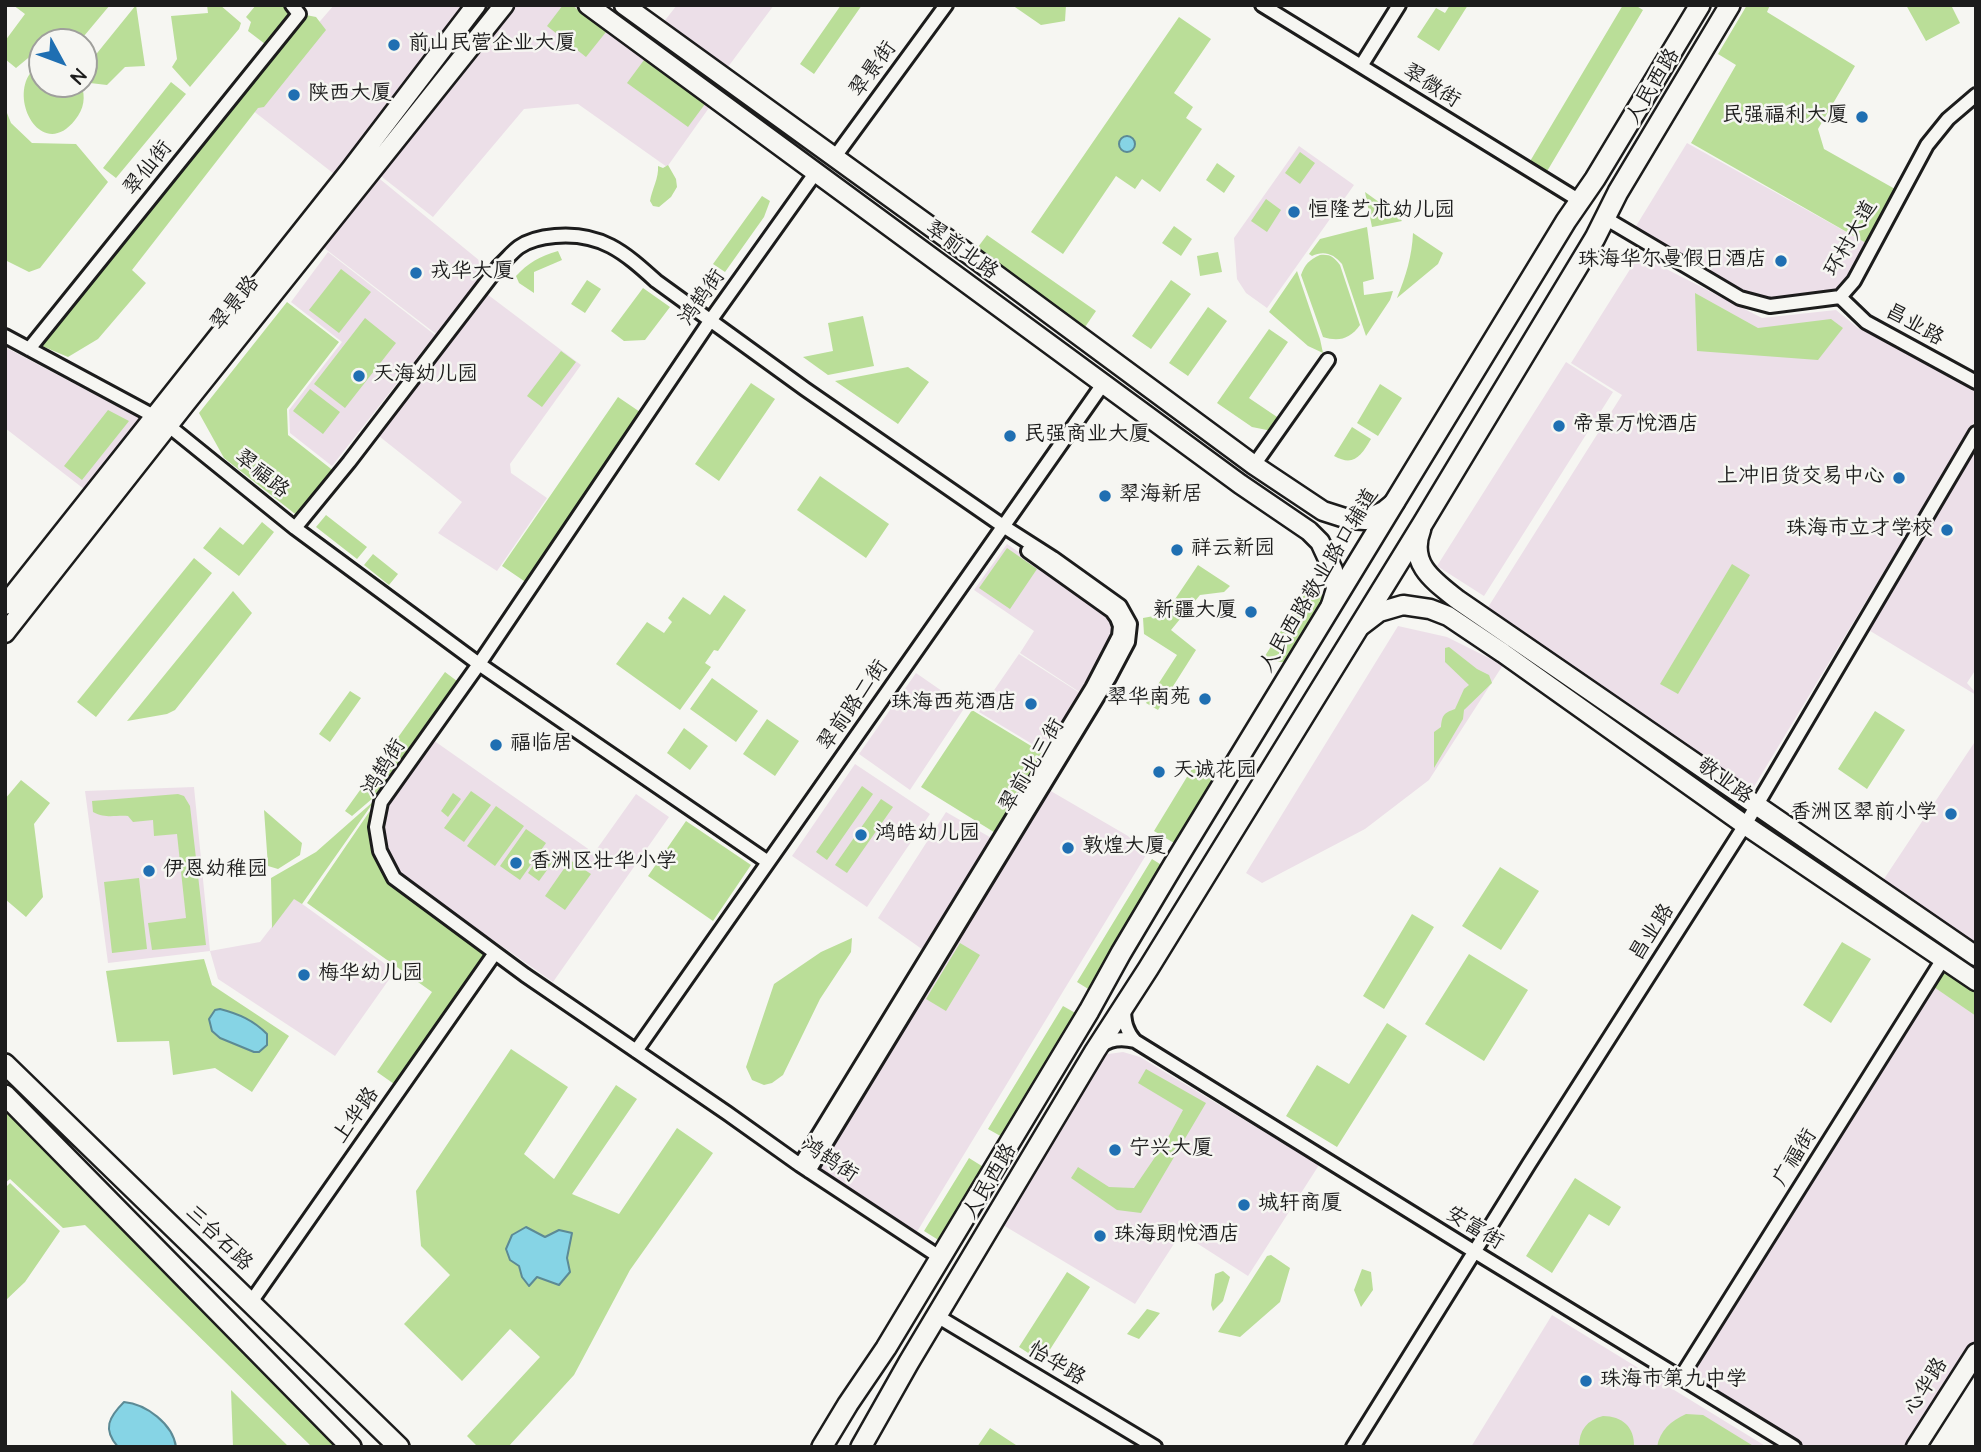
<!DOCTYPE html>
<meta charset="utf-8">
<style>
body{margin:0}
#map{position:relative;width:1981px;height:1452px;overflow:hidden;background:#f6f6f2;font-family:"Architects Daughter",sans-serif}
canvas{display:block}
.frame{position:absolute;inset:0;border:7px solid #1c1c1c;pointer-events:none}
.north{position:absolute;left:28px;top:28px;width:70px;height:70px;box-sizing:border-box;background:#f6f6f2;border:2px solid #9f9f9c;border-radius:50%;rotate:131deg;font-size:19px;font-weight:700;line-height:28px;text-align:center;color:#1c1c1c}
.north::after{content:'';display:block;margin:auto;width:24px;height:32px;background:#1f6fb2;clip-path:polygon(50% 0,100% 100%,50% 72%,0 100%)}
</style>
<div id="map">
<canvas width="1981" height="1452"></canvas>
<div class="frame"></div>
<div class="north">N</div>
</div>
<script>
const ctx = document.querySelector('canvas').getContext('2d');
ctx.lineJoin = 'round';
function fillPath(path, color) { ctx.fillStyle = color; ctx.fill(path, 'evenodd'); }
function strokePath(path, color, width, dash) { ctx.strokeStyle = color; ctx.lineWidth = width; ctx.lineCap = dash ? 'butt' : 'round'; ctx.setLineDash(dash || []); ctx.stroke(path); }
function write(font, color, halo, rows, align = 'center') {
  ctx.font = font + ' "Architects Daughter","LXGW WenKai TC",sans-serif'; ctx.lineWidth = 5; ctx.setLineDash([]); ctx.textBaseline = 'middle'; ctx.strokeStyle = halo; ctx.fillStyle = color; for (const [text, x, y, turn = 0] of rows) {
    ctx.save(); ctx.translate(x, y); ctx.rotate((+turn || 0) * Math.PI / 180); ctx.textAlign = isNaN(turn) ? turn : align; if (halo) ctx.strokeText(text, 0, 0); ctx.fillText(text, 0, 0); ctx.restore();
  }
}
fillPath(new Path2D(`
 M334,5H471L338,177L247,106Z
 M511,5H579L711,105L667,167L578,104L524,109L433,217L377,173Z
 M677,5H774L722,75L659,28Z
 M1687,143L1866,243L1849,279L1837,293L1769,303L1739,294L1633,231Z
 M1299,146L1354,185L1267,308L1246,293L1237,279L1234,238Z
 M375,175L491,270L479,288L581,365L510,464L511,473L547,498L497,571L438,533L462,502L370,429L440,337L319,244Z
 M328,252L435,335L332,466L290,433L289,410L342,342L291,302Z
 M1639,255L1762,318L1836,310L1858,328L1976,389V419L1752,790L1485,612L1622,395L1571,363Z
 M5,347L139,418L84,489L5,428Z
 M1566,362L1613,392L1484,596L1437,566Z
 M1976,434V669L1967,683L1976,693V695L1862,626Z
 M1007,544L1106,612L1112,628L1111,642L1081,693L1020,653L1034,631L974,590Z
 M1398,626L1447,637L1503,665L1429,780L1365,829L1262,883L1246,873Z
 M1019,654L1083,695L1047,753L979,712Z
 M916,673L965,707L910,790L859,754Z
 M433,740L594,853L636,794L669,817L553,982L399,874L384,837L388,803Z
 M1976,740V955L1878,888Z
 M855,764L930,814L867,907L792,856Z
 M194,787L210,951L260,942L294,898L395,971L335,1056L218,979L210,951L108,963L85,791Z
 M1049,790L1128,836L1146,855L915,1235L816,1170Z
 M946,812L995,840L926,952L878,918Z
 M1943,959L1976,981V1352L1916,1447H1794L1681,1377Z
 M1123,1052L1140,1057L1319,1165L1248,1276L1181,1233L1135,1304L998,1222L1101,1055Z
 M1552,1315L1767,1447H1471Z`), '#ecdfe8');
fillPath(new Path2D(`
 M13,5H110L79,42H42V53L33,54L16,68L5,59V41L25,14Z
 M136,5L145,66L125,67L107,85L90,83L85,68Z
 M207,5H220L241,23L239,29L190,87L172,67L177,59L171,16L208,13Z
 M256,5H284L290,13L265,44L248,31L251,22L246,17Z
 M563,5H572L606,32L586,57L547,26Z
 M841,5H862L814,74L800,64Z
 M1012,5H1066L1065,21L1041,25Z
 M1450,5H1468L1439,51L1417,37L1436,8L1445,13Z
 M1623,5H1635L1643,10L1546,173L1529,163Z
 M1747,5H1770L1767,12L1855,66L1818,129L1824,149L1895,189L1866,243L1691,143L1736,65L1718,54Z
 M1906,5H1951L1960,23L1926,41Z
 M306,15L316,17L326,30L264,107L258,108L132,270L146,283L98,339L68,357L42,346Z
 M1179,17L1211,39L1174,93L1193,107L1186,118L1202,129L1160,192L1142,179L1135,189L1116,176L1063,254L1031,232Z
 M644,60L705,104L688,127L627,83Z
 M42,63V84H81C86,97 84,109 75,120C39,166 0,85 42,63Z
 M171,82L186,94L116,178L103,168Z
 M5,108L11,123L32,143L76,144L108,182L40,268L29,272L5,260Z
 M1300,152L1315,163L1300,184L1285,173Z
 M1217,163L1235,176L1224,193L1206,180Z
 M668,165L676,179L677,187L671,197L659,207L653,206L650,201C652,189 659,178 658,166L663,168Z
 M1365,192L1397,215L1402,221L1372,227Z
 M762,196L770,201L764,217L725,272L713,264Z
 M1266,199L1281,210L1267,232L1251,221Z
 M1174,226L1192,239L1181,256L1162,243Z
 M1367,227L1374,279L1363,282L1364,295L1393,291L1390,300L1366,336L1342,264C1334,254 1324,250 1312,256L1309,254L1320,239Z
 M1413,233L1443,253L1438,264L1397,298C1406,276 1412,256 1413,233Z
 M987,235L1096,311L1083,330L975,251Z
 M558,251L562,260L534,272V293L519,283L516,276C528,263 540,256 558,251Z
 M1218,252L1222,272L1200,276L1197,256Z
 M1320,255C1330,254 1334,257 1340,265L1360,325C1350,339 1339,342 1323,337L1301,275C1305,264 1309,260 1320,255Z
 M341,269L371,292L339,333L309,310Z
 M1297,271L1320,339L1323,353L1308,346L1269,312Z
 M587,280L601,289L585,313L571,304Z
 M1171,280L1191,294L1151,349L1132,336Z
 M643,288L670,307L645,340L624,341L611,331Z
 M1695,293L1758,328L1831,319L1843,328L1818,360L1697,351Z
 M287,302L339,342L287,409L288,435L335,472L299,517L224,458L199,413Z
 M1208,307L1227,321L1188,376L1169,363Z
 M863,316L874,366L828,375L803,357L833,351L828,323Z
 M365,318L396,343L345,408L314,384Z
 M1269,329L1288,342L1249,398L1280,419L1272,431L1252,427L1217,403Z
 M561,351L576,362L542,407L527,396Z
 M908,367L929,382L898,424L835,381Z
 M751,383L775,399L719,481L695,464Z
 M1380,384L1402,398L1378,436L1357,423Z
 M310,389L340,412L323,434L293,411Z
 M618,397L643,414L527,583L502,566Z
 M108,410L129,421L82,480L64,466Z
 M1352,427L1371,439C1361,456 1354,467 1334,456Z
 M820,476L889,524L866,558L797,510Z
 M326,515L367,547L357,559L316,527Z
 M262,522L274,532L239,576L203,548L220,527L243,545Z
 M1007,548L1037,569L1010,609L979,588Z
 M373,554L398,574L389,585L364,565Z
 M194,558L212,573L96,717L77,702Z
 M1732,564L1750,575L1678,694L1660,684Z
 M1198,565L1230,586L1224,592L1200,595L1171,630L1196,650L1158,710L1146,703L1177,655L1144,634L1143,618L1165,614Z
 M1309,587L1328,598L1287,663L1263,659Z
 M233,591L252,613L175,710L167,714L127,721Z
 M724,595L746,610L718,651L714,650L705,663L711,667L680,710L616,664L647,622L664,633L672,622L668,618L683,597L710,615Z
 M1449,647L1477,669L1489,675L1492,683L1464,710L1463,719L1434,768V732L1441,727C1442,715 1444,713 1455,709L1464,689L1469,685L1445,662V648Z
 M445,672L457,681L373,798L352,816L345,811Z
 M712,678L758,711L736,742L690,709Z
 M350,691L361,698L330,742L319,734Z
 M972,710L1046,755L997,834L921,787Z
 M1875,711L1905,730L1867,789L1838,769Z
 M767,719L799,741L775,776L743,754Z
 M684,728L708,746L690,770L667,753Z
 M1193,767L1218,782L1179,846L1154,831Z
 M21,780L50,803L34,824L43,897L26,917L5,899V799Z
 M862,786L873,794L827,860L816,852Z
 M471,791L491,805L464,842L444,828Z
 M453,793L461,799L448,817L441,811Z
 M178,794L184,796L190,806L206,945L152,950L148,923L186,918L177,834L154,836L153,820L133,822L128,816C114,815 107,819 93,812L92,801Z
 M881,799L893,807L847,873L835,865Z
 M375,800L302,904L294,899L272,928L271,878L316,852Z
 M376,802L378,856L390,883L487,955L397,1086L377,1072L432,992L307,903Z
 M496,806L524,826L495,866L467,846Z
 M264,810L302,843L300,855L278,869L268,866Z
 M686,821L751,865L713,921L648,876Z
 M526,829L546,843L520,880L500,866Z
 M541,854L553,862L539,881L528,873Z
 M1152,859L1168,869L1093,992L1077,982Z
 M570,860L591,874L565,910L545,896Z
 M1500,867L1539,891L1501,950L1462,926Z
 M139,878L147,949L112,953L104,882Z
 M1412,914L1434,927L1384,1009L1363,996Z
 M852,938L851,952L820,999L783,1075L772,1083L764,1085L752,1080L746,1067L774,984L821,952Z
 M1842,942L1871,959L1831,1023L1803,1005Z
 M960,943L980,955L946,1011L926,999Z
 M1469,954L1528,990L1484,1061L1425,1024Z
 M204,959L212,985L289,1036L252,1092L215,1068L173,1075L169,1041L117,1042L106,971Z
 M1945,965L1976,986V1016L1931,985Z
 M1063,1006L1079,1015L1004,1138L988,1129Z
 M1387,1023L1407,1036L1337,1147L1286,1116L1317,1065L1349,1084Z
 M511,1049L568,1087L524,1154L554,1179L616,1085L637,1099L572,1194L619,1214L677,1128L713,1153L630,1270L574,1375L508,1447H478L467,1436L540,1357L510,1329L462,1381L404,1324L450,1275L421,1246L416,1191Z
 M1146,1069L1206,1103L1141,1213L1117,1210L1071,1178L1078,1167L1109,1187L1134,1188L1166,1141L1183,1110L1138,1083Z
 M5,1095L351,1447H312L85,1225L63,1228L10,1179L5,1183Z
 M969,1158L985,1168L940,1241L924,1231Z
 M1575,1178L1621,1207L1609,1226L1589,1214L1552,1273L1526,1256Z
 M10,1183L60,1231L25,1282L5,1301V1188Z
 M1271,1255L1290,1268L1280,1302L1240,1337L1218,1332L1267,1256Z
 M1362,1269L1371,1272L1373,1290L1361,1307L1354,1290Z
 M1223,1271L1230,1277L1223,1301L1213,1311L1211,1305L1215,1274Z
 M1067,1272L1090,1287L1042,1362L1019,1347Z
 M1147,1309L1160,1313L1139,1339L1127,1334Z
 M231,1390L289,1447H233Z
 M1686,1414L1703,1415L1755,1447H1657C1660,1430 1671,1421 1686,1414Z
 M1603,1416C1622,1416 1635,1427 1634,1447H1579C1579,1430 1587,1420 1603,1416Z
 M990,1428L1019,1447H977Z`), '#bade98');
const water = new Path2D(`
 M1119 144a8 8 0 1 1 16 0a8 8 0 1 1-16 0Z
 M220,1009C239,1014 253,1020 267,1034V1045L259,1052H254L220,1038L212,1031L209,1019L215,1010Z
 M526,1227L545,1237L559,1230L572,1233L567,1258L570,1272L559,1285L537,1277L529,1286L522,1277L519,1266L510,1260L506,1249L512,1235Z
 M124,1402C146,1404 173,1424 176,1447H118C102,1429 109,1417 124,1402Z`);
fillPath(water, '#86d4e5');
strokePath(water, '#5c8a95', 2);
const street = new Path2D(`
 M1262,5L1580,201
 M1361,66L1399,5
 M834,158L946,5
 M816,172L710,321L479,664L381,802L376,827L380,851L394,878L525,975L727,1113L800,1165L941,1258
 M1605,218L1740,298L1770,306L1840,297L1854,281L1927,145L1948,119L1976,95
 M1840,297L1866,322L1976,382
 M5,336L150,414L169,426L295,528L479,664L768,862
 M29,349L299,14L292,5
 M1254,465L1328,360
 M295,528L349,462L499,266C506,260 512,252 519,247C529,240 543,237 555,236C601,232 624,252 656,281L805,389L1003,526L1053,558L1120,606L1130,624L1128,642L1109,678L809,1171
 M1135,1041L1475,1252L1794,1447
 M1101,1046C1111,1038 1123,1038 1135,1041C1126,1031 1124,1021 1124,1008
 M636,1051L1103,384
 M800,1165L1092,688L1119,636L1120,626L1117,618L1112,611L1028,551
 M251,1302L495,953
 M937,1316L1155,1447
 M1681,1377L1943,959
 M1353,1447L1529,1164L1745,825L1976,433`);
const secondary = new Path2D(`
 M588,5L1116,393L1240,484L1309,531L1320,542L1333,570L1336,589L1331,605
 M624,5L967,253L1254,465L1323,511L1348,519L1365,520L1384,511L1395,502
 M1421,530C1408,564 1434,581 1458,600L1976,956
 M5,605L351,169L476,5
 M1362,625L1379,612L1403,605L1430,609L1448,616L1503,653L1745,825L1976,981
 M5,633L186,403L504,5
 M1916,1447L1976,1353`);
const primary = new Path2D(`
 M5,1064L399,1447
 M5,1095L351,1447
 M822,1447L848,1404L886,1348L1089,1011L1121,953L1174,864L1566,221L1595,179L1700,5
 M861,1447L909,1362L1095,1051L1148,969L1423,523L1595,238L1618,192L1730,5`);
strokePath(street, '#1c1c1c', 18);
strokePath(secondary, '#1c1c1c', 23);
strokePath(primary, '#1c1c1c', 24);
strokePath(street, '#f6f6f2', 12);
strokePath(secondary, '#f6f6f2', 18);
strokePath(primary, '#f6f6f2', 19);
for (const [x, y, r, color] of [
 [394,45,7,"#1f6fb2"],
 [294,95,7,"#1f6fb2"],
 [1862,117,7,"#1f6fb2"],
 [1294,212,7,"#1f6fb2"],
 [1781,261,7,"#1f6fb2"],
 [416,273,7,"#1f6fb2"],
 [359,376,7,"#1f6fb2"],
 [1559,426,7,"#1f6fb2"],
 [1010,436,7,"#1f6fb2"],
 [1899,478,7,"#1f6fb2"],
 [1105,496,7,"#1f6fb2"],
 [1947,530,7,"#1f6fb2"],
 [1177,550,7,"#1f6fb2"],
 [1251,612,7,"#1f6fb2"],
 [1205,699,7,"#1f6fb2"],
 [1031,704,7,"#1f6fb2"],
 [496,745,7,"#1f6fb2"],
 [1159,772,7,"#1f6fb2"],
 [1951,814,7,"#1f6fb2"],
 [861,835,7,"#1f6fb2"],
 [1068,848,7,"#1f6fb2"],
 [516,863,7,"#1f6fb2"],
 [149,871,7,"#1f6fb2"],
 [304,975,7,"#1f6fb2"],
 [1115,1150,7,"#1f6fb2"],
 [1244,1205,7,"#1f6fb2"],
 [1100,1236,7,"#1f6fb2"],
 [1586,1381,7,"#1f6fb2"]
]) { const dot = new Path2D(); dot.arc(x, y, r, 0, 2 * Math.PI); ctx.fillStyle = color; ctx.fill(dot); strokePath(dot, '#f6f6f2', 2.5); }
write('21px', '#1c1c1c', '#f6f6f2', [
 ["前山民营企业大厦",408,45],
 ["陕西大厦",308,95],
 ["民强福利大厦",1848,117,"right"],
 ["恒隆艺术幼儿园",1308,212],
 ["珠海华尔曼假日酒店",1767,261,"right"],
 ["戎华大厦",430,273],
 ["天海幼儿园",373,376],
 ["帝景万悦酒店",1573,426],
 ["民强商业大厦",1024,436],
 ["上冲旧货交易中心",1885,478,"right"],
 ["翠海新居",1119,496],
 ["珠海市立才学校",1933,530,"right"],
 ["祥云新园",1191,550],
 ["新疆大厦",1237,612,"right"],
 ["翠华南苑",1191,699,"right"],
 ["珠海西苑酒店",1017,704,"right"],
 ["福临居",510,745],
 ["天诚花园",1173,772],
 ["香洲区翠前小学",1937,814,"right"],
 ["鸿皓幼儿园",875,835],
 ["敦煌大厦",1082,848],
 ["香洲区壮华小学",530,863],
 ["伊恩幼稚园",163,871],
 ["梅华幼儿园",318,975],
 ["宁兴大厦",1129,1150],
 ["城轩商厦",1258,1205],
 ["珠海朗悦酒店",1114,1236],
 ["珠海市第九中学",1600,1381]
], 'left');
write('21px', '#1c1c1c', '#f6f6f2', [
 ["翠景街",874,70,-54],
 ["翠微街",1431,87,32],
 ["人民西路",1654,87,-59],
 ["翠仙街",149,169,-51],
 ["环村大道",1852,239,-60],
 ["翠前北路",961,251,36],
 ["鸿鹄街",703,298,-55],
 ["翠景路",236,304,-51],
 ["昌业路",1914,326,29],
 ["翠福路",261,475,39],
 ["人民西路敬业路口辅道",1320,581,-59],
 ["翠前路二街",854,706,-55],
 ["翠前北三街",1033,766,-59],
 ["鸿鹄街",385,768,-58],
 ["敬业路",1724,782,36],
 ["昌业路",1653,933,-57],
 ["上华路",357,1116,-55],
 ["广福街",1796,1158,-58],
 ["鸿鹄街",829,1161,34],
 ["人民西路",991,1182,-59],
 ["安富街",1474,1229,31],
 ["三台石路",218,1239,44],
 ["怡华路",1056,1365,31],
 ["心华路",1927,1387,-58]
]);
</script>
